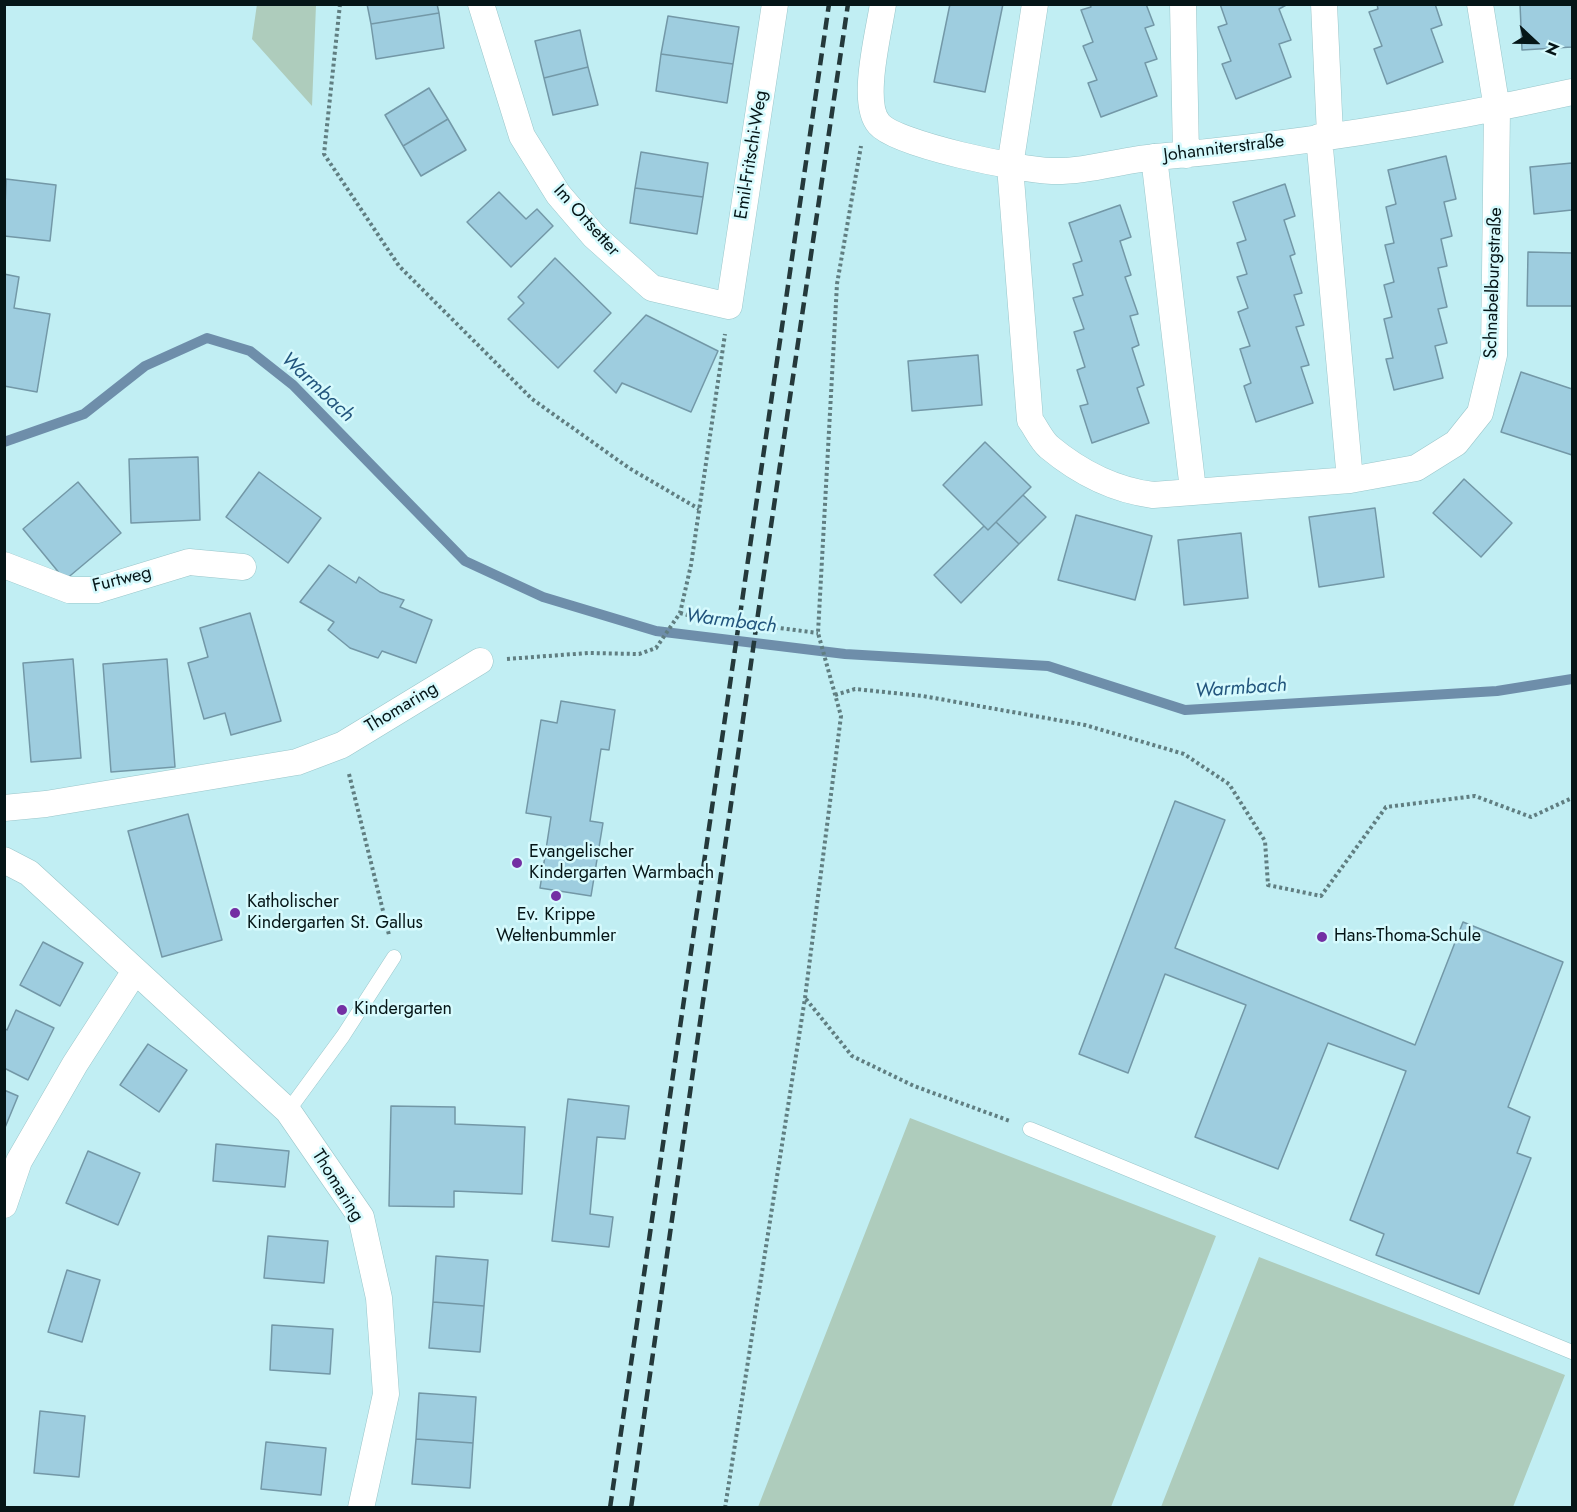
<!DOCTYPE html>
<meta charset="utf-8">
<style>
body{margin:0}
#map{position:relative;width:1577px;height:1512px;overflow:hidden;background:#c1eef3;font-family:Jost,sans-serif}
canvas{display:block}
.frame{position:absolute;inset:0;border:6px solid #051517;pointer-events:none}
.north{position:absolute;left:1505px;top:12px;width:60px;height:60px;-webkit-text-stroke:4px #d6fafd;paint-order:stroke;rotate:112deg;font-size:16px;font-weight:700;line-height:24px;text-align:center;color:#051517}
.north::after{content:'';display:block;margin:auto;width:21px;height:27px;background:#051517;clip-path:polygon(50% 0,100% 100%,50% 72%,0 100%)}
</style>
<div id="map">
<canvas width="1577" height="1512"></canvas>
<div class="frame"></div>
<div class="north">N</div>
</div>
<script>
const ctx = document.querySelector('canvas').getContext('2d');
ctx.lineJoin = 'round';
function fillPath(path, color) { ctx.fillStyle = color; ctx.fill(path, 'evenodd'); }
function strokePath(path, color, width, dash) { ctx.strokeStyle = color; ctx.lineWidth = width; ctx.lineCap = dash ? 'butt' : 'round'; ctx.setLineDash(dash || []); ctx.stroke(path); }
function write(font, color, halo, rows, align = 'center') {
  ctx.font = font + ' Jost,sans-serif'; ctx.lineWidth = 5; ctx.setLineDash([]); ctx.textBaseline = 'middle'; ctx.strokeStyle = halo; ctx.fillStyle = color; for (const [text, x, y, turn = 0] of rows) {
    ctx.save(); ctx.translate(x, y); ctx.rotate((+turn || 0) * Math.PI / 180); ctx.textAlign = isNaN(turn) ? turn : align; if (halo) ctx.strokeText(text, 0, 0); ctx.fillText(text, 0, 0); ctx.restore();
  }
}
fillPath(new Path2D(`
 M257,4L316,5L312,106L252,39Z
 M910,1118L1216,1236L1111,1507H758Z
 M1259,1257L1565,1375L1513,1507H1161Z`), '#aeccbc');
strokePath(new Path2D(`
 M4,442L84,414L145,366L207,338L250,351L293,385L465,561L543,597L656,631L845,654L1048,666L1185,710L1497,691L1572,679`), '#6e8eaa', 10);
const building = new Path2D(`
 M367,4H437L439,13L371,24Z
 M950,4H1003L985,92L934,82Z
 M1090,4H1146L1154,25L1145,28L1157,59L1145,63L1157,96L1101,117L1088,83L1097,80L1083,46L1093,42L1081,10L1091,7Z
 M1220,4H1288L1279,9L1291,40L1279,44L1291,77L1236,99L1222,64L1231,61L1218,27L1227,24Z
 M1377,4H1435L1442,25L1431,29L1443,62L1387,84L1374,49L1382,46L1369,12L1378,9Z
 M1520,4H1572V47L1522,50Z
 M439,13L444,48L376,59L371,24Z
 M668,16L739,27L733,64L661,54Z
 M580,30L588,67L544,78L535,41Z
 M661,54L733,64L727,103L656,91Z
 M588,67L598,105L553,115L544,78Z
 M429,88L448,119L403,146L385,115Z
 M448,119L466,150L421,176L403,146Z
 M641,152L708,163L703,197L635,188Z
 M1446,156L1456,199L1444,202L1452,236L1441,239L1447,266L1438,268L1447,307L1438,309L1447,343L1435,346L1443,378L1394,390L1386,359L1393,358L1384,319L1392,317L1384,285L1394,282L1385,245L1394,243L1386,207L1396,204L1388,170Z
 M1572,163V210L1534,214L1530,167Z
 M6,179L56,185L50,241L4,236Z
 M1285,184L1295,216L1284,220L1295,254L1290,256L1302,293L1294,295L1304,325L1296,327L1309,365L1301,367L1313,403L1256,422L1244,386L1251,383L1240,349L1250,346L1238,312L1248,308L1237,277L1247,274L1237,243L1246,240L1233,202Z
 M635,188L703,197L697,234L630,223Z
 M499,192L526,219L537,209L553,226L511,267L467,222Z
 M1120,205L1131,237L1120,241L1131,275L1125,277L1138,314L1130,316L1139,345L1132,348L1144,385L1137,388L1149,423L1092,443L1080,406L1088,404L1077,370L1085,367L1074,332L1084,329L1073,298L1083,295L1073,264L1082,261L1069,223Z
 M1528,252L1572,253V306H1527Z
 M555,258L611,313L558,368L508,319L524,303L518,297Z
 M4,274L19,277L14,308L50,314L37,392L4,386Z
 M646,315L718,351L691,412L622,383L616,393L594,371Z
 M978,355L982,405L912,411L908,361Z
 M1521,372L1572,389V455L1501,432Z
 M985,442L1031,487L988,530L943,485Z
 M198,457L200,520L131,523L129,459Z
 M259,472L321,518L288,563L226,517Z
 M1464,479L1512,523L1481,557L1433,513Z
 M78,482L121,533L65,580L23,529Z
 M1023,495L1046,517L1019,544L996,522Z
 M1375,508L1384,577L1319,587L1309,517Z
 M1076,515L1152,536L1135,600L1058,580Z
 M996,522L1019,544L961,603L934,575L984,526L988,530Z
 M1241,533L1248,598L1184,605L1178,540Z
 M329,565L356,583L359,577L380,592L404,600L400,607L432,620L416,663L382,651L378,658L350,648L328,630L334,622L300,602Z
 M250,613L281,721L231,735L225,713L204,719L188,663L208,657L200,628Z
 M73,659L81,758L31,762L23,663Z
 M167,659L175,767L111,772L103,664Z
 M561,701L615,710L609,750L601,749L590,821L603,823L591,896L540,888L551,817L526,813L541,720L557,723Z
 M1175,801L1225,820L1175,948L1415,1045L1463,922L1563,962L1508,1107L1530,1117L1517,1153L1531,1158L1479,1294L1376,1255L1384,1234L1350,1220L1406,1071L1328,1043L1278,1169L1195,1137L1246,1005L1165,974L1128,1073L1079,1054Z
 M188,814L222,940L162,957L128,831Z
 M43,942L83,963L60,1006L20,985Z
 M16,1010L54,1028L28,1080L4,1068V1028L7,1030Z
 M148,1044L187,1070L159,1112L120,1085Z
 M4,1090L18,1096L4,1130Z
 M568,1099L629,1106L625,1139L597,1137L590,1214L613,1217L609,1247L552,1241Z
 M391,1106L455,1107V1124L525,1127L522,1194L454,1191V1207L389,1206Z
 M216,1144L289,1151L285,1187L213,1181Z
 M88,1151L140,1173L118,1225L66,1203Z
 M268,1236L328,1241L324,1283L264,1278Z
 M436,1256L488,1260L484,1306L433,1302Z
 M67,1270L100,1280L82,1342L48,1332Z
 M433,1302L484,1306L480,1352L429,1348Z
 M272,1325L333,1329L330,1374L270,1370Z
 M419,1393L476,1397L473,1443L416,1439Z
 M40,1411L85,1416L79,1477L34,1473Z
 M416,1439L473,1443L470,1488L412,1484Z
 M266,1442L326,1448L321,1495L261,1489Z`);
fillPath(building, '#9ecddf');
strokePath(building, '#7398a7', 1.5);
const lane = new Path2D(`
 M288,1111L343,1036L394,957
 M1030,1129L1572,1352`);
const street = new Path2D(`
 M481,4L522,136L558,194L594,236L652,288L729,306L775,4
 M883,4C879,32 860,103 879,124C897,145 1021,170 1052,171C1086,172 1122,160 1156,157C1295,145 1436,122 1572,92
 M1035,4L1010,166L1030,420C1036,428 1041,440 1049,447C1079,472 1114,490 1153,495L1350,480L1416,468L1456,443L1480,413L1494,355L1497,109L1480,4
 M1183,4L1186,155
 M1324,4L1330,135
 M1319,137L1350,480
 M1154,157L1193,490
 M4,565L69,590H97L189,562L243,567
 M4,808L46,804L297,762L342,745L480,661
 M4,860L29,873L288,1111L361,1217L379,1298L386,1394L361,1508
 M4,1205L19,1161L75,1064L135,971`);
strokePath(lane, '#9ac6ca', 15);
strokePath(street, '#9ac6ca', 27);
strokePath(new Path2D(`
 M340,4L324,154L399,266L532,399L629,468L699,509
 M680,613L695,617L818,633
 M507,659L588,653L639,654L656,648L680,613L691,565L725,334
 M835,695L855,689L923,696L1085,725L1184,754L1229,784L1265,841L1268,885L1321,896L1386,807L1475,796L1531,817L1572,798
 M349,774L389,935
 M806,999L852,1056L914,1086L1010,1121
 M725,1508L805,998L841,716L818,633L837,284L861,146`), '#607e81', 4, [3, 3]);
strokePath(lane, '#fff', 14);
strokePath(street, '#fff', 26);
strokePath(new Path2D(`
 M610,1508L829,4
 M631,1508L758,614L848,4`), '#24393b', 4.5, [12, 6]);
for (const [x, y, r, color] of [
 [517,863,6,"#732fa3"],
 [556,896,6,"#732fa3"],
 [235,913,6,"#732fa3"],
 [1322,937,6,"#732fa3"],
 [342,1010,6,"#732fa3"]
]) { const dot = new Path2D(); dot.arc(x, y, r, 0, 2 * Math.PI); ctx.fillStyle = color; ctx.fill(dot); strokePath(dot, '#d6fafd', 2); }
write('18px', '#051517', '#d6fafd', [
 ["Johanniterstraße",1224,149,-7],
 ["Emil-Fritschi-Weg",752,155,-81],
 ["Im Ortsetter",586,221,48],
 ["Schnabelburgstraße",1494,283,-88],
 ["Furtweg",122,580,-14],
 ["Thomaring",402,708,-31],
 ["Thomaring",337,1186,58]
]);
write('18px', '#051517', '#d6fafd', [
 ["Evangelischer",529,853],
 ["Kindergarten Warmbach",529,874],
 ["Katholischer",247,903],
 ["Kindergarten St. Gallus",247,924],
 ["Ev. Krippe",556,916,"center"],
 ["Weltenbummler",556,937,"center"],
 ["Hans-Thoma-Schule",1334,937],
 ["Kindergarten",354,1010]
], 'left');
write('italic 20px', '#22557d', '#d6fafd', [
 ["Warmbach",317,388,43],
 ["Warmbach",731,622,7],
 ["Warmbach",1241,689,-4]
]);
</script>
